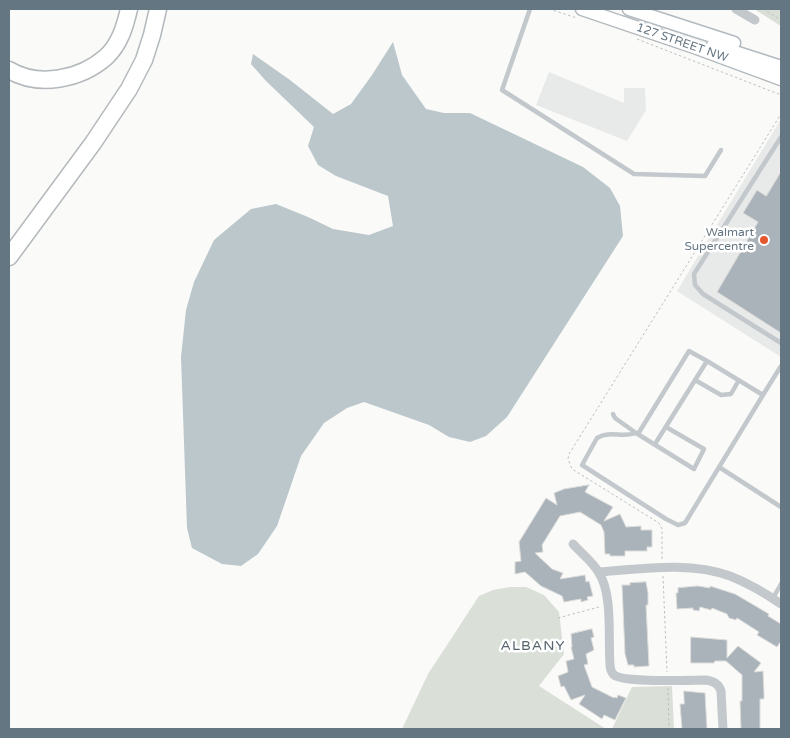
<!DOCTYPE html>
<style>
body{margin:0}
#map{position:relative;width:790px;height:738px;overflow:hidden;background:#fafaf8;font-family:"Varela Round",sans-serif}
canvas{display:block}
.frame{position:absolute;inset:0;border:10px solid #657683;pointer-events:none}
</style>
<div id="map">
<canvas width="790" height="738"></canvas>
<div class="frame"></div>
</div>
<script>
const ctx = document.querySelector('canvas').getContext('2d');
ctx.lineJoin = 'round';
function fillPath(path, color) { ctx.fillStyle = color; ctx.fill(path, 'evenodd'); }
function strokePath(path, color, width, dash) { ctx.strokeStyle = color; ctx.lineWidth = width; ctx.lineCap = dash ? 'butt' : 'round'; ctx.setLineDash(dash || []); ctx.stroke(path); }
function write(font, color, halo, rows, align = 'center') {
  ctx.font = font + ' "Varela Round",sans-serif'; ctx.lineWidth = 5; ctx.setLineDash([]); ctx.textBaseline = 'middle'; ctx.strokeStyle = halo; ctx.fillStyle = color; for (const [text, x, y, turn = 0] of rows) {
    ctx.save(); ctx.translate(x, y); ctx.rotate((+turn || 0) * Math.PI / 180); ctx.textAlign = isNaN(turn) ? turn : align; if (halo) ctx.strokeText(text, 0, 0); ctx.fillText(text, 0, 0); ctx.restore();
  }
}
fillPath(new Path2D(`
 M549,72L624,103V88H645L646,110L627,141L536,105Z
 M781,119V357L677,291Z`), '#e8e9e9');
fillPath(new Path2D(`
 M754,9H781V26Z
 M510,587H526L544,595L559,612L564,654L539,686L606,729H402L428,674L479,596L493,590Z
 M672,686L674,729H612L632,687Z`), '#dadfd7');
fillPath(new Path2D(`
 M393,42L402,75L426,109L444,113H470L583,167L610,188L620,206L623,236L507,417L486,436L470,442L449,437L429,425L364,402L347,408L324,423L301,456L277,526L258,554L241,566L222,564L192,548L187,528L181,357L186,310L194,282L214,240L251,209L276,204L308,217L333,229L369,235L393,226L388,196L336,176L318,165L308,146L314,127L266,81L251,64L253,54L290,80L333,114L351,104L372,75Z`), '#bbc7cb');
const building = new Path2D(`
 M781,172V333L717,292L758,222L743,213L757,190L766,196Z
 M589,485L585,492L613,507L604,521L620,514L626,527L641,526V530H652V547H647V551H625V556H610V554H605L604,532L601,525L580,512L560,516L542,545L543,552L535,553L552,569L563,573L560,579L585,575L586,582L589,581L593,596L587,597L588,600L581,602V599L564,602L562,596L541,586L525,572L515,574V562L521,561L519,542L546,498L557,505L554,493L564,489Z
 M646,582L648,593V605H646L649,666L634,667V665H628L625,654L622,585H630V583Z
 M698,586L710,588V586L735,594L769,614L768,616L781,624V641L777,647L757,635L759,632L737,618L736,620L729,618L727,614L712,608L711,610L700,607L699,611L693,610V608L677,609L676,593H678V588Z
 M592,629L594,637L591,638L594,650L586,654L588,664L584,665L592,687L614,698V697L617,698L618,695L626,698L615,720L604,715L602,719L579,704L585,695L571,700L564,686L561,687L558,676L568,672L566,661L574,659L571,647H572L571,634Z
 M691,637L727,640V658L738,646L761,663L754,672L763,671L764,693V699H760V729H741L740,701H742V675L726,661H715L714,663H691Z
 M684,691L705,693L707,729H682L680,704H684Z`);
fillPath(building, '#aab3b9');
strokePath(building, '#dcdcda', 1);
const secondary = new Path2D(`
 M582,9L697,48L781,79
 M629,9L734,43
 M713,45L781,67`);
const highway = new Path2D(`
 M9,70C39,88 81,79 106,57C120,44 125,26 129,9
 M9,257L93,143L129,89L144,60L152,35L158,9`);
strokePath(secondary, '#b3babf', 15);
strokePath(highway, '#b4b9bd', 19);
strokePath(new Path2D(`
 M549,9L577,18
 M763,9L781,20
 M637,39L781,95
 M662,559V529L659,523L572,469L568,459L569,454L781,114
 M663,576L667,672
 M558,618L599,607
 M668,688L669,729`), '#bbbfc2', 1, [2.5, 2.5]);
strokePath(new Path2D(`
 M530,9L502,90L634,174L705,176L721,150
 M781,137L694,274L695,285L703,294L781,343
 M695,380L721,395L731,394L739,380
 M613,414L615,418L636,433L694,469L704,449L666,427
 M636,433C622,438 610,430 597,438L582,465L666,519L678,525L685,523L763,395
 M638,434L689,351L707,361
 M655,444L707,361L763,395L781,366
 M719,467L781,507
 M773,598L781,584`), '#c3c8cc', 4.5);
strokePath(new Path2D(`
 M736,9L755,20
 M573,544C581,553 593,562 599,573C613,595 608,638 610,664C610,668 611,672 614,675C624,683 690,680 706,680C713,681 719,684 721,691L723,729
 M599,572C641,569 689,561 730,576C748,583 765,593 781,604`), '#c3c8cc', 9);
strokePath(secondary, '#fff', 12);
strokePath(highway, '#fff', 16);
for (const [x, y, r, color] of [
 [764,240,5,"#e4572e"]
]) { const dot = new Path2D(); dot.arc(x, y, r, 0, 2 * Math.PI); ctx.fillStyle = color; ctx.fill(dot); strokePath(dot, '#fff', 2); }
write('12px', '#657683', '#fff', [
 ["127 STREET NW",682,43,19]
]);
write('12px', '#657683', '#fff', [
 ["Walmart",754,233],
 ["Supercentre",754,247]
], 'right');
ctx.letterSpacing = '1px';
write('14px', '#57646e', '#fff', [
 ["ALBANY",533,646]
]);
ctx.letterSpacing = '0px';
</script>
